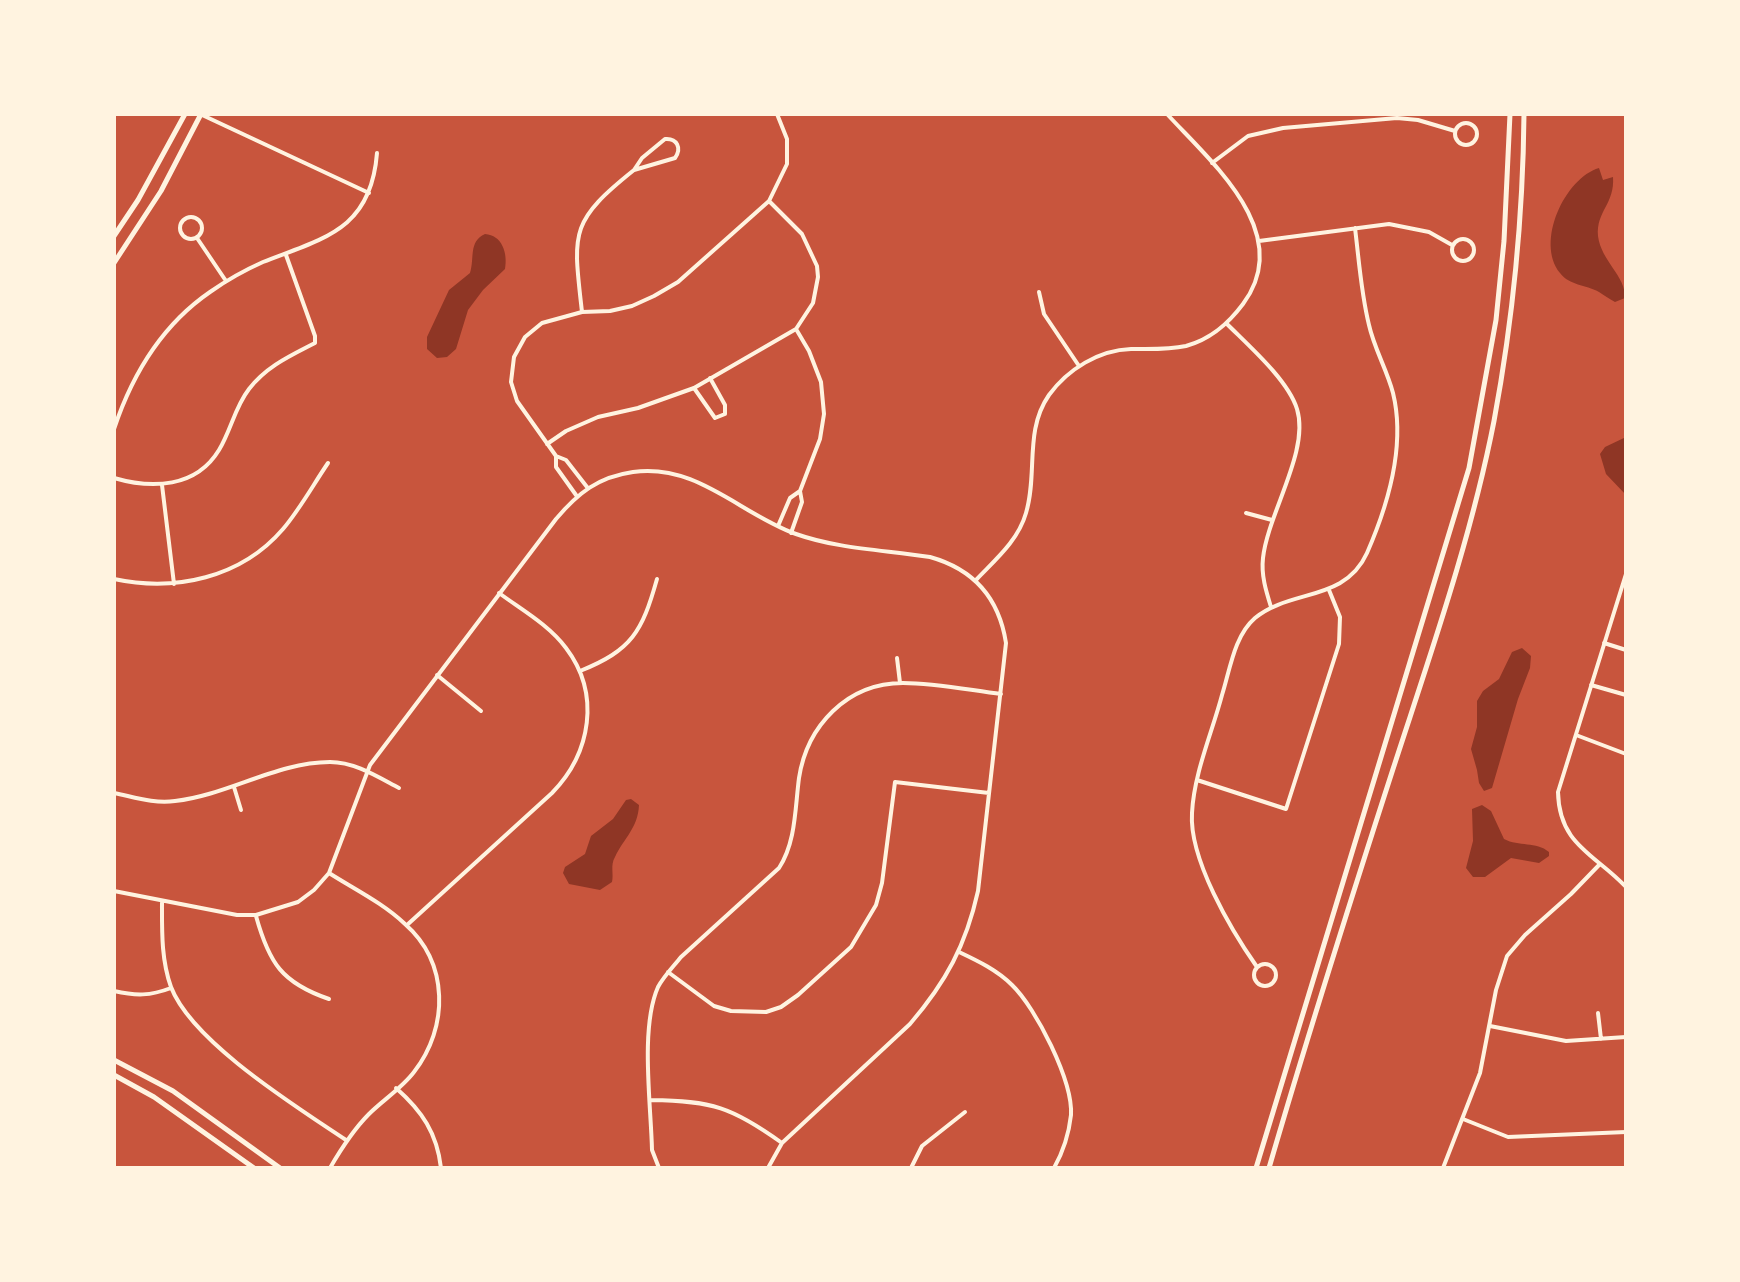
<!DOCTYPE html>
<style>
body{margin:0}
#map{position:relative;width:1740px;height:1282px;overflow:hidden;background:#c8553d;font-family:Lato,sans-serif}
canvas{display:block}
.frame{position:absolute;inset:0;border:116px solid #fff3e0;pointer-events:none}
</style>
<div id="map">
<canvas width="1740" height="1282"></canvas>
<div class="frame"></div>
</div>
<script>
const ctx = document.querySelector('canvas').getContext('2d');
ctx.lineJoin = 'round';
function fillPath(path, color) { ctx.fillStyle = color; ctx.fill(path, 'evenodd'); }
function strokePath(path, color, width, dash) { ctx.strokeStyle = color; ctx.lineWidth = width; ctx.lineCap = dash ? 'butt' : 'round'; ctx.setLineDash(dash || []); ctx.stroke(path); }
fillPath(new Path2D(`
 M1599,168L1603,180L1613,177C1615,204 1596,211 1598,236C1601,261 1626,276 1625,298L1615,302C1609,299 1604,295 1599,292C1585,284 1570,286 1560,273C1535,242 1565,178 1599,168Z
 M485,234C502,235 508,253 505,269L483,290L468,310L456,349L447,357L437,358L427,349V337L449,290L470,273C475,258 468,242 485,234Z
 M1626,437V495L1606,474L1600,454L1605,447Z
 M1522,648L1531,656L1530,668L1518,699L1492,788L1484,791L1479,783L1477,770L1471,749L1477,727V701L1483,691L1499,679L1512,652Z
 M631,799L639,805C638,828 624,838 615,857C610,865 614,874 612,882L600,890L569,884L563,873L565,867L585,854L591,836L613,819L626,800Z
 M1482,805L1491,811L1504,839C1519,847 1536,841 1549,852V856L1539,863L1511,858L1485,877H1473L1466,868L1473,841L1472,809Z`), '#8f3625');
strokePath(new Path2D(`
 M200,114L369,193
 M1455 134a11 11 0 1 1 22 0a11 11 0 1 1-22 0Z
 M665,139C677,138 682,148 675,158L634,170L642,158Z
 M1212,163L1248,136L1283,128L1397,118L1418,120L1455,131
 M180 228a11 11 0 1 1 22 0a11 11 0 1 1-22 0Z
 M197,238L226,281
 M1452 250a11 11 0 1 1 22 0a11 11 0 1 1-22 0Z
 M1259,241L1389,224L1429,232L1452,245
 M1039,292L1044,314L1079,366
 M582,312C573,232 569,222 634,170
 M1227,324C1249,346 1288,380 1297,409C1310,451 1268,513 1263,558C1261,575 1266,591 1271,607
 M694,388L715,418L725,414V405L710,378
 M114,429C132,375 162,325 210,292C227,280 245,270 263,262C324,238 371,230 377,153
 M547,444L566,431L598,417L638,408L694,388L796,329L813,303L818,277L817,266L802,234L769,201
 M556,456L566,460L587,487
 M114,478C152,489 196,488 219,450C231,430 235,407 249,389C267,366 290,356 315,343V336L286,255
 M162,485L174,584
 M576,495L556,467V456L517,401L511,382L514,357L525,337L542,323L582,312L610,311L632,306L654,296L678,282L769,201L787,164V139L777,114
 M1246,513L1272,520
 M778,526L790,498L800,491
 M791,533L802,502L800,491L820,439L824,414L821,382L809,351L796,329
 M1626,574L1558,792C1559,845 1595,854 1626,887
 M114,579C175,592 241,578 283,529C300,509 313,485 328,463
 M976,580C995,560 1018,541 1026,513C1038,473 1024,431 1049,395C1068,369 1099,350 1131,349C1150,349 1168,350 1186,346C1211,339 1228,324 1243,304C1296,233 1211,162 1167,114
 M1604,643L1626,650
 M897,658L900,683
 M580,671C632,650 642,632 657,579
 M437,675L481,711
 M1591,685L1626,695
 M1576,735L1626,754
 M1197,780L1286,809L1339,644L1340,617L1329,590
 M234,787L241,810
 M114,793C134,797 154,804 175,801C228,795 277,762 330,762C355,762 378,777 399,788
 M329,873C354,889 383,903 405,924C449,963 449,1027 414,1072C402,1088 383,1100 369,1114C353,1130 341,1149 330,1168
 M114,891L237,915H256L298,902L314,890L329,873L370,765L556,519C578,493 598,477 633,472C697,463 740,514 796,534C838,549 886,550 930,557C973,569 999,598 1006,643L978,891C966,945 946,982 910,1024L782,1143L768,1168
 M162,901C162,930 161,959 171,987C192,1042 297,1107 346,1140
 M256,916C269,963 282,983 329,999
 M407,925L552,793C591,753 601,694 566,648C549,625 522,610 499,593
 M959,952C978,961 997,970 1012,985C1036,1008 1073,1081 1071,1115C1069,1133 1063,1152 1054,1168
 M1254 975a11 11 0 1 1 22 0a11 11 0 1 1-22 0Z
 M1257,967C1231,930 1189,859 1192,813C1194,773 1212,733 1222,695C1230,670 1234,636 1255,618C1290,589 1345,602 1367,553C1388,505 1406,446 1393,393C1387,370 1374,348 1369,325C1361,293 1359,260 1355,228
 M668,972L714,1006L731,1011L766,1012L781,1007L798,995L851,947L876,905L882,883L895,782L989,793
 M114,991C136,996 150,996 171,988
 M1598,1013L1601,1039
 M1490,1026L1566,1041L1626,1037
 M396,1088C422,1111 437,1133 441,1168
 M651,1100C712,1101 732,1107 782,1143
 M1463,1119L1508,1137L1626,1132
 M659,1168L652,1150C651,1104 640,1028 658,987C664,976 673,967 681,957L779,868C796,842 795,808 799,778C807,726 847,683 903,683C935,683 969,690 1001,694
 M911,1168L922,1146L965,1112
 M1443,1168L1480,1073L1496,990L1507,956L1525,935L1571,894L1600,864`), '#fff3e0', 4);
strokePath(new Path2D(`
 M114,236L138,200L185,114
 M114,263L161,191L201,114
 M114,1060L173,1091L280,1168
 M114,1075L154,1097L254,1168
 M1256,1168L1469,468L1496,320L1504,241L1510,114
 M1269,1168C1308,1034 1350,902 1393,769C1430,655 1471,539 1494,421C1513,319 1523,217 1524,114`), '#fff3e0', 5);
</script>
